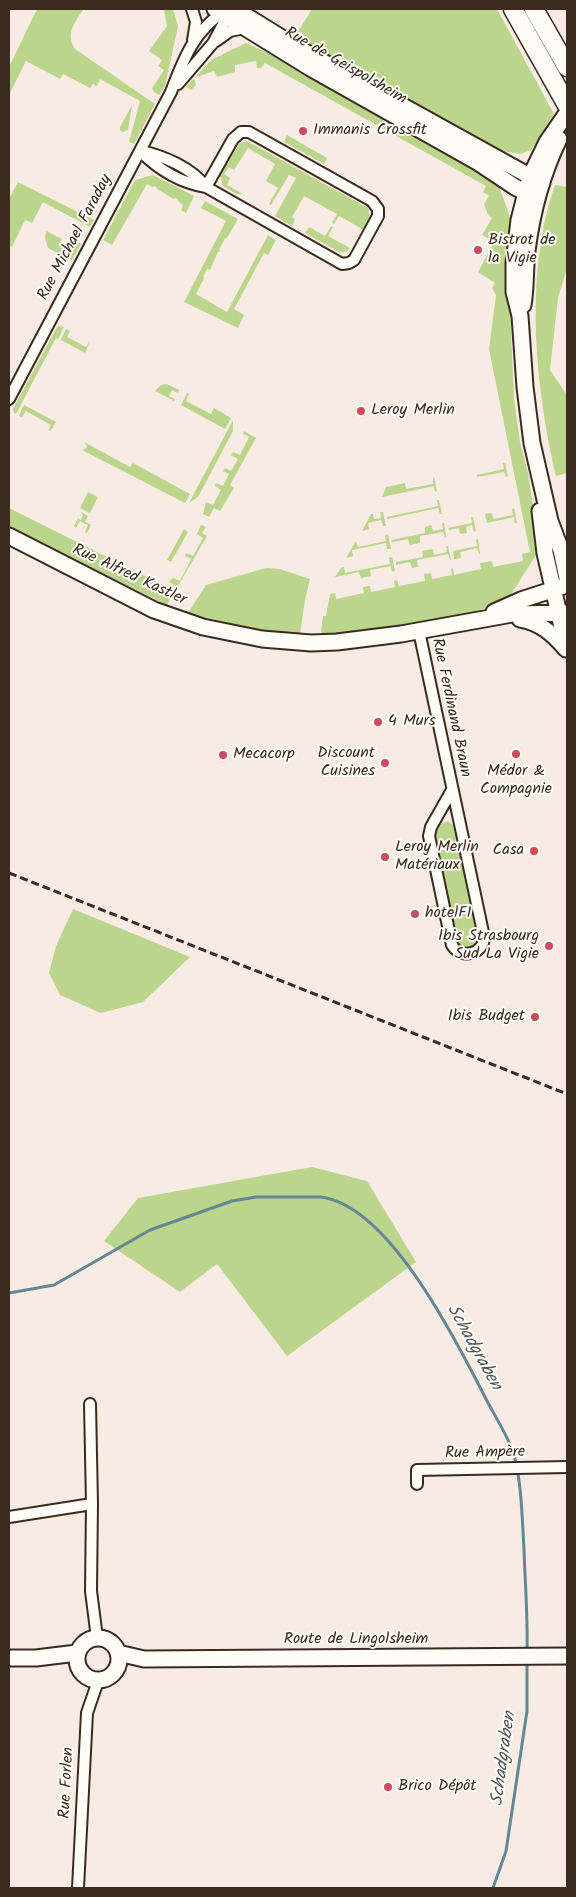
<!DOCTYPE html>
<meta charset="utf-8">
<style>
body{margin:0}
#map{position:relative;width:576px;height:1897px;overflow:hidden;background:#f7ebe4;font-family:Kalam,sans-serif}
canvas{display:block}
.frame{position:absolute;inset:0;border:10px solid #3b2a1e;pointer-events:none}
</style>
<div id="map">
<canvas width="576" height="1897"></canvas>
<div class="frame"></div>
</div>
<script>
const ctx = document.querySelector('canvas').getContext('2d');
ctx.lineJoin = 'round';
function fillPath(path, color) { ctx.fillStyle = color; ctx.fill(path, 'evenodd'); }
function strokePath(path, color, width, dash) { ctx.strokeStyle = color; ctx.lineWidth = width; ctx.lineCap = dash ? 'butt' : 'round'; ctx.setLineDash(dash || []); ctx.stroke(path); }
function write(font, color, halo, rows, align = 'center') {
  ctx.font = font + ' Kalam,sans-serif'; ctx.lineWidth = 4; ctx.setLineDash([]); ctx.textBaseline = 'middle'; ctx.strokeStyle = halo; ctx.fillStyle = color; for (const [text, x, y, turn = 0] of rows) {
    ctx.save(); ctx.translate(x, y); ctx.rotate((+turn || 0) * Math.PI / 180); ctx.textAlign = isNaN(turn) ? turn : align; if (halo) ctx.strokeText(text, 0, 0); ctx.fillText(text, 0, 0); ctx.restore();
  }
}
fillPath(new Path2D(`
 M37,9H82L83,10C75,22 65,34 75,49L155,104L134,144L129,142L140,101L100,79L97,86L93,84L90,88L63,74L60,79L26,61L9,95V67Z
 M162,9H173L178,26L165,86L159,95L154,92L152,88L164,70L158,66L162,60L149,51L167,26L164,10Z
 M312,9H497L554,114L531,150L520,154L496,150L294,38Z
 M246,43L298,67L498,183L512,223L508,266L514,398L520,442L528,473L538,537V552L508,599L480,610L407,626L351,633L323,634L321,631L323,616H326L330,594L335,593L336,599L364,593L363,587L370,586L371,592L395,587L394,581L397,580L399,586L425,581L424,574L431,573L432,579L452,575L451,569L453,568L454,575L481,569L480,563L492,561L493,567L523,561L522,554L530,552L489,349L496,295L492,288L495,283L478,272L494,242L482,235L492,218L488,215L484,204L489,196L483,192L486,186L265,63L261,68H257L256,61L235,65V72L217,77L214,71L194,78L196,85L191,90L186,87L211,60Z
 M132,105L128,130L123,132L120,130V127Z
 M287,135L327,158L324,164L284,142Z
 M247,141L368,208L370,218L364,230L339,216L334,224L332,223L337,214L304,196L292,217L295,219L292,226L275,216L296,178L289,175L271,205L269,204L278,188L266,181L275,164L248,148L234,170L229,167L224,174L230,178L227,185L243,194H236L223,186L220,176L239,144Z
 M153,175L194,196L186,213L181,210L183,205L178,201V200L175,198L174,199L157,189V188L154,186L153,187L147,184L112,245L103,240L135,180Z
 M18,182L94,220L90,227L43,202L32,223L25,220L12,247L9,245V199Z
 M555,185L567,187V268L558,298L550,370L567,395V473L556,476C535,386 524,273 555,185Z
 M205,201L238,219L227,238H225L219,250L220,251L218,252L210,270L207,269L203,277L204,278L196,294L227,312L268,235L276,240L268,255L264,253L234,309L244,315L238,328L184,302L226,221L201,208Z
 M331,226L333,227L328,236L350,248L348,251L341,253L305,233L309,227L325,236Z
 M46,231L62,239L59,244L65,248L61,255L48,248L45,238Z
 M74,241L81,244L72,260L63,256L66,250L75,246Z
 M59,326L64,327L58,339L56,338L16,414L14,413L13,409L57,327Z
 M66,329L70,331L67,337L86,347L90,341L85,353L61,340Z
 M167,384L179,390L178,393L172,390L169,396L175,399L174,401L155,391L161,385Z
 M187,393L189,394L186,401L211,414L214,408L231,418L225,429L181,405Z
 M24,405L56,422L51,430L48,431L51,425L26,411L22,417L19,416Z
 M233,420V431L198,497L189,503Z
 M244,431L256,438L230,485L234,488L220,511L214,508L209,517L203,514L206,502L213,505L221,490L215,486L216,483L223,486L229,474L223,471L225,468L231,471L238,459L231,455L233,452L240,455L249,437L243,434Z
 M84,442L130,467L133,463L190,494L185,503L82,450L85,449L87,446Z
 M503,463H505L508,477H506L504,472L477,477V475L504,469Z
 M434,477L437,491L435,492L434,486L382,497L386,487L405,483L406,489L433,484V478Z
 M88,492L98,497L90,513L80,508Z
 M437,500H439L442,514H440L438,508L387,519V517L438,506Z
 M9,508L173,590L175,586L169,582L173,578L180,581L191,559L185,556L186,553L193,556L203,538L197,534L201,525L206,527L202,533L207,536L167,605L9,527Z
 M514,508L517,523H515L514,517L487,523L485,514L492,513L493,519L513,515L512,509Z
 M81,512L88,516L85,522L91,525L87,533L85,532L88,525L80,521L76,528L74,526L78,518L81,520L83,515Z
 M380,512H383L386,526H383L381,520L368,523L369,529L362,531L371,514H373L374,519L381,518Z
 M471,517H473L476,531L474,532L472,525L466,527L467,533L460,534L459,528L449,530L448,528L472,523Z
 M442,523H444L446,537H445L443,532L420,536V543L410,545L408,539L392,542L391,540L425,533V527L431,525L433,531L443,529Z
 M184,529L188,532L171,562L167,560Z
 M388,534L391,549H387L386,543L352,550L353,556L346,558L356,541L358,547L386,541L385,535Z
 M478,539L480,554H479L477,548L460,552L461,558L454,559L453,551L477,546L476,540Z
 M446,546H448L451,560H450L448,554L417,560L418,567L412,568L410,562L396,565V562L423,557L422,551L433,549L434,555L447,552Z
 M392,557L395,571L392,572L391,566L370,570L371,576L361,578L359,572L335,577L341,568L344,567L345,573L390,564L389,558Z
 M266,568L280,569L310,579L305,600L300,634L251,629L188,613L206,585Z
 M448,821L453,825L455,830L478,938L474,946L467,949L459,947L456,941L434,837L437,826Z
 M73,909L190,957L143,1002L101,1013L60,995L49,973L56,946Z
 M312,1167L367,1181L416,1262L287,1356L217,1264L180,1292L104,1241L138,1198Z`), '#bcd58c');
strokePath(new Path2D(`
 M9,1293L54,1285L150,1230L232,1201L256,1197H320C389,1204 458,1344 487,1401C495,1416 510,1440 514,1455C522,1485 522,1519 524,1549C525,1583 528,1617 527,1651
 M493,1888L506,1851L527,1711V1660`), '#658694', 3);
const minor = new Path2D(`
 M192,9L196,22L193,40
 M216,41L230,31L245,28
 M178,84L213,43L229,13
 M140,151C158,169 181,183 206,187L342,264L349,263L354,260L378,216V209L372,201L249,132H241L233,139L206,187
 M141,151C164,156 192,168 206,187
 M9,399L171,92C183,60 195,28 227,10
 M419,631L484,937C484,954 461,960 452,945L429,836L431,827L452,790
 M90,1404L92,1504L91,1591L97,1638
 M417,1484V1470L567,1467
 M9,1517L92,1504
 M78,1888L87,1713L98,1681`);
const secondary = new Path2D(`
 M215,9L312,69L479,163L515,187L536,198
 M235,9L298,48L542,183
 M567,113L547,142L530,177L519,220L514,263V292L520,316L525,387L532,443L550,521L561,550L567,578
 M523,305C526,288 525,269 527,251C532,212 542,174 559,139
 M540,511L545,553L567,649
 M9,536L154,610L203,627L262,639L311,643L337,642L401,634L512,614L567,613
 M494,612L521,600L561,587
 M520,619C540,622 553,634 566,649
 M77 1659a21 21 0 1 1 42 0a21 21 0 1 1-42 0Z
 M118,1653L144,1659L567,1656
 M9,1658H36L77,1653`);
const trunk = new Path2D(`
 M513,9L567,105
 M534,9L567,67`);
strokePath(minor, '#3b2a1e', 14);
strokePath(secondary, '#3b2a1e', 19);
strokePath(trunk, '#3b2a1e', 21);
strokePath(minor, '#fdfcf7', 10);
strokePath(secondary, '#fdfcf7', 15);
strokePath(trunk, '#fdfcf7', 18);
strokePath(new Path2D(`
 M9,873L567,1094`), '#3b2a1e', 3, [8, 4]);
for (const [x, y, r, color] of [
 [303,131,5,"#d1495b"],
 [478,250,5,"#d1495b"],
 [361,411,5,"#d1495b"],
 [378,722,5,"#d1495b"],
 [516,754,5,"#d1495b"],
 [223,755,5,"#d1495b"],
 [385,763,5,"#d1495b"],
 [534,851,5,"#d1495b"],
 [385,857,5,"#d1495b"],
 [415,914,5,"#d1495b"],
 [549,946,5,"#d1495b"],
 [535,1017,5,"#d1495b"],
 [388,1787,5,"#d1495b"]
]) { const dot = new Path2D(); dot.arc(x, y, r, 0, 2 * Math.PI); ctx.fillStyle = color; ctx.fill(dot); strokePath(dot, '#fdfcf7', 2); }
write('16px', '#3b2a1e', '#fdfcf7', [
 ["Rue de Geispolsheim",345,67,30],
 ["Rue Michael Faraday",76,238,-62],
 ["Rue Alfred Kastler",129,576,25],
 ["Rue Ferdinand Braun",450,708,78],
 ["Rue Ampère",485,1454,-1],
 ["Route de Lingolsheim",356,1640],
 ["Rue Forlen",68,1783,-87]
]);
write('16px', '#3b2a1e', '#fdfcf7', [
 ["Immanis Crossfit",313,131],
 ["Bistrot de",488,241],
 ["la Vigie",488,259],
 ["Leroy Merlin",371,411],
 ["4 Murs",388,722],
 ["Discount",375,754,"right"],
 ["Cuisines",375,772,"right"],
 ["Mecacorp",233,755],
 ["Médor &",516,772,"center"],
 ["Compagnie",516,790,"center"],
 ["Leroy Merlin",395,848],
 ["Matériaux",395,866],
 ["Casa",524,851,"right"],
 ["hotelF1",425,914],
 ["Ibis Strasbourg",539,937,"right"],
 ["Sud La Vigie",539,955,"right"],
 ["Ibis Budget",525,1017,"right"],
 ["Brico Dépôt",398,1787]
], 'left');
write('italic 18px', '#505859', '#fdfcf7', [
 ["Schadgraben",473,1348,61],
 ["Schadgraben",505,1759,-82]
]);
</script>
